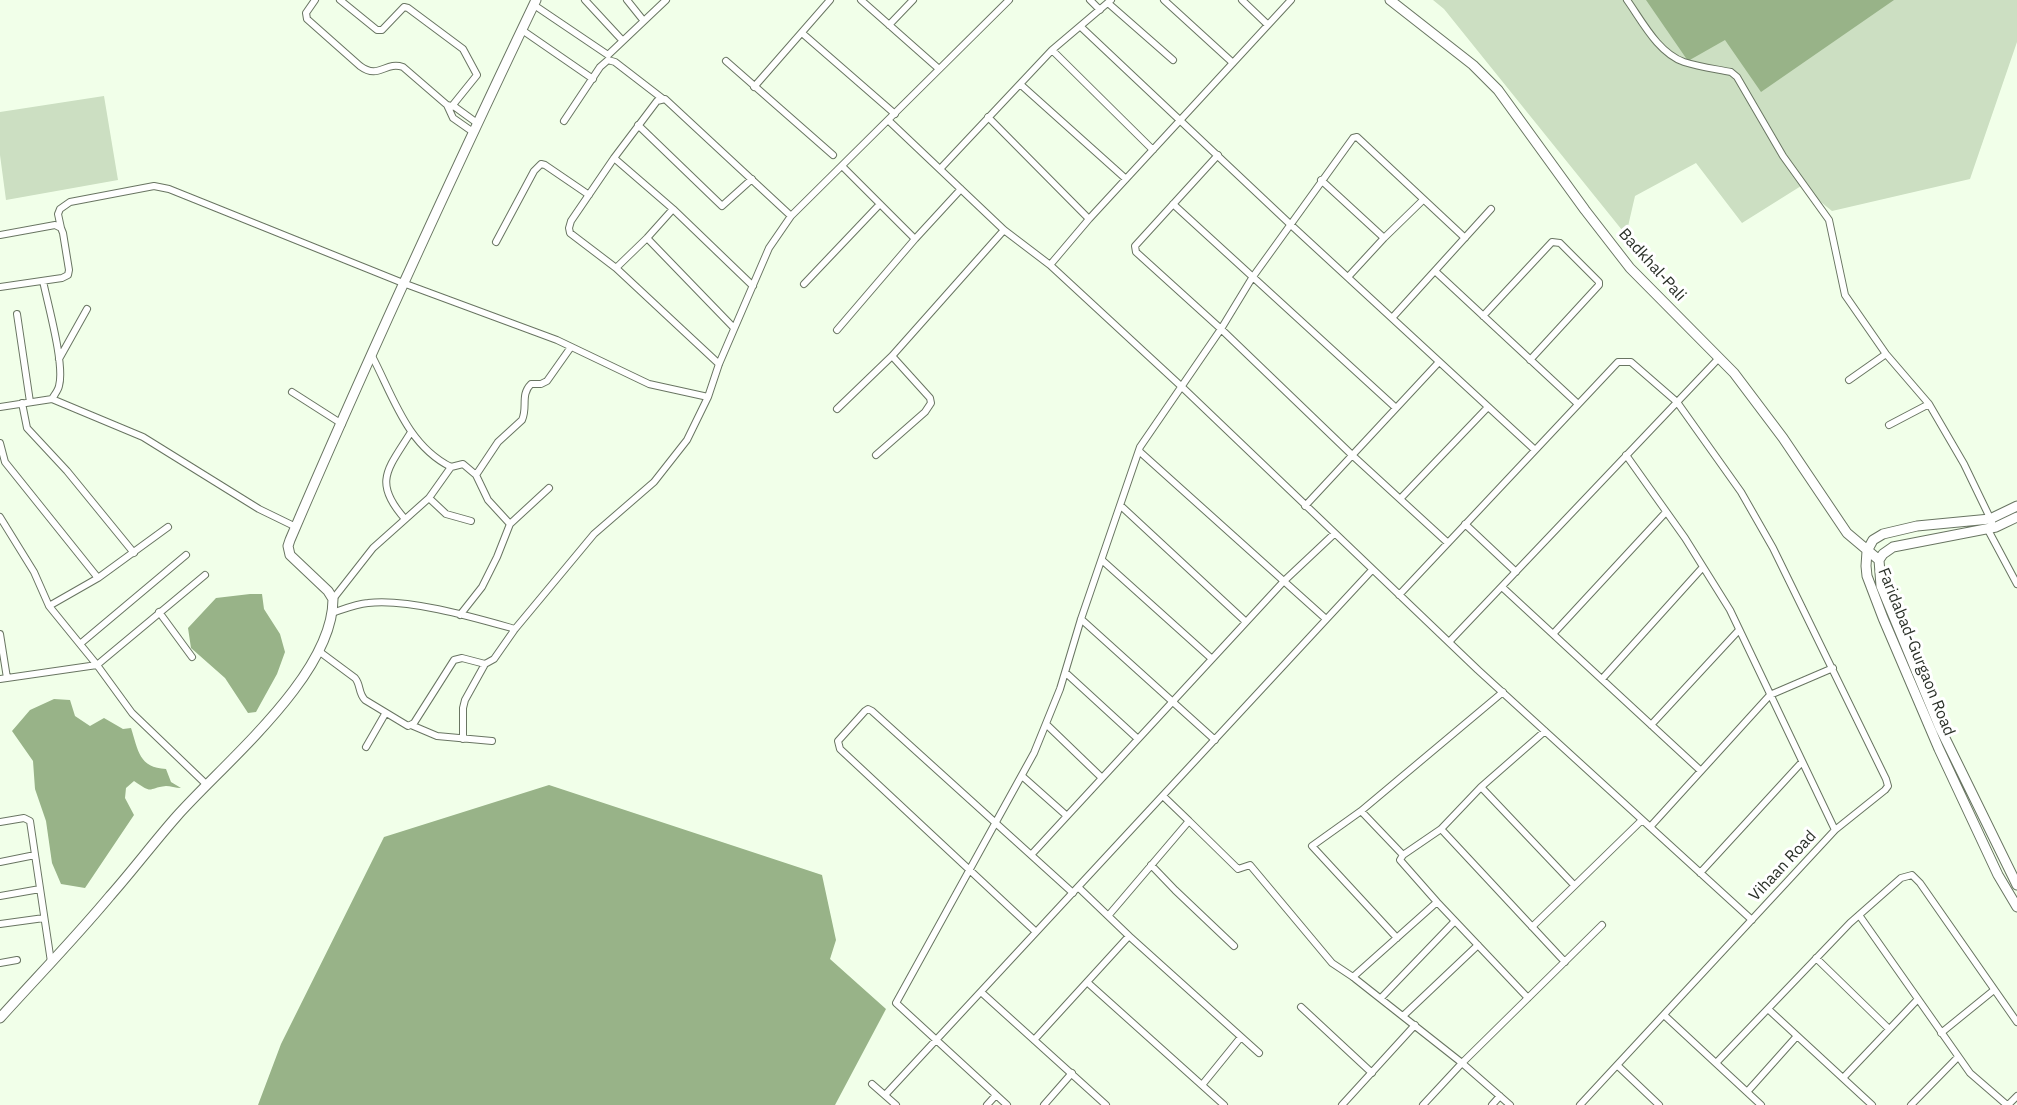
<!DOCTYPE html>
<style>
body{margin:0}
canvas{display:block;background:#f1ffe9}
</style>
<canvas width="2017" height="1105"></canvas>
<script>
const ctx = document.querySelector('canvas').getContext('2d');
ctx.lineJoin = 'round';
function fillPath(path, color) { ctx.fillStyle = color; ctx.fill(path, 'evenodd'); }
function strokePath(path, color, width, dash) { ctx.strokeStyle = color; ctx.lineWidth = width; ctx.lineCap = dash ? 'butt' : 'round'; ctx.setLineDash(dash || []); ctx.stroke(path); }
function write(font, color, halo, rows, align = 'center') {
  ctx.font = font + ' "IBM Plex Sans",sans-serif'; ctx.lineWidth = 6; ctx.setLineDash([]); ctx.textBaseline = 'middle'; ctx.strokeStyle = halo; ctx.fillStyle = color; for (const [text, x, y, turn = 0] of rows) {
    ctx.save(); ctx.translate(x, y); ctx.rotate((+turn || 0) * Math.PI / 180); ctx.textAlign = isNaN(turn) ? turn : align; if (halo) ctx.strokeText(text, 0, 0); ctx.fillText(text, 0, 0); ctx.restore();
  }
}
fillPath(new Path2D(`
 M1433,0H2017V42L1970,179L1832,211L1801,186L1742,223L1696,163L1635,196L1626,235L1444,9Z
 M104,96L118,180L6,200L0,155V112Z`), '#ccdfc2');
fillPath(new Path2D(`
 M1646,0H1894L1761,92L1725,40L1688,61Z
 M250,594H262L264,609L280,634L285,652L277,674L256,712L248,713L225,678L191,648L188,628L216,598Z
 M54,699L70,700L75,716L90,726L104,718L123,729L131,728C138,750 139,768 166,769L171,782L181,788C176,788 170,786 166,786C147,788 154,795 134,781L126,788L125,798L134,815L85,888L61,884L52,863L46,821L35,789L33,761L12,731L30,710Z
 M549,785L822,875L836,940L830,959L886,1009L835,1105H258L281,1044L384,837Z`), '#98b388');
const street = new Path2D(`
 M315,0L306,13L307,19L360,66C379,80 385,61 403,67L447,105L455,107L477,123
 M340,0L377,30H382L404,7L408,8L463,49L477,75L452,106
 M585,0L622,40
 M627,0L643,20
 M861,0L939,69
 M1090,0L1100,10
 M1164,0L1233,63
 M1242,0L1268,25
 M1627,0C1642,21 1658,53 1684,62C1699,67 1716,69 1731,72L1737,77L1783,156L1829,220L1845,295L1886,354L1929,404L1964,464L1992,522
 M1108,3L1173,60
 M534,5L608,55L666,0
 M889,25L913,0
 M1081,27L1291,225L1535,450
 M522,30L593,79
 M802,33L895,114
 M1052,50L1153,150
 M726,61L833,155
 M1020,84L1126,179
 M754,87L830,0
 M447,105L453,118L473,132
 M988,117L1089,219
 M888,120L1004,230L1050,265L1182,387L1478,670L1752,920
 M564,121L600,67L608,60L615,62L663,99
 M638,125L722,206L752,179
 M1218,155L1135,246L1136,252L1221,329L1352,455L1448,543
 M614,158L657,101L665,99L791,216
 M842,166L915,239
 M940,169L1052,50L1111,0
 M1321,180L1384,238
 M1173,204L1396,408
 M61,228L58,214L60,209L70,202L154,186L169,189L403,283L557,340L649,384L708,397
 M0,235L55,225L61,228L63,233L69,270L68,275L62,278L0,287
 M647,238L734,328
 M496,242L534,171L541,164L545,165L589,195
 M1050,265L1089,219L1291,0
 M616,268L647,238L673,209
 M1435,271L1578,404
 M1348,277L1384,238L1423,200
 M43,281C48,305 65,365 59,386C58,391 54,395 52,399
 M804,284L880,204
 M17,314L30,402
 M1483,316L1552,242L1560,243L1599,282V285L1530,360
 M1392,318L1491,209
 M837,330L915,239L961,189
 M372,356C393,396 407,445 451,467
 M59,359L87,309
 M719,364L616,268L570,233L569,228L571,221L614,158L673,209L753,286
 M1849,380L1886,354
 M292,392L342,424
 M22,403L27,428L67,471L134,553
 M0,407L52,399L143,437L259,509L296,527
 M837,409L892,356L1004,230
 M1889,425L1929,404
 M0,443L5,462L98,578
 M1139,451L1326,619
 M876,455L925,412L931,403L930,398L892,356
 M1626,455L1685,538L1730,610L1835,830
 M476,475L498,442L522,420C528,407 520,395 531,384H541L547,381L571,347
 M429,498L446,514L471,521
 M1400,499L1488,407
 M1121,506L1246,622
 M1305,506L1439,362
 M0,517L34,572L49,606L97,665L132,713L207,785
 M405,519C372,482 388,469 411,432
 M1465,524L1516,572
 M1987,528L2017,584
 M1103,561L1212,659
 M1502,587L1701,771
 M1399,595L1618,362H1631L1677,402L1741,492L1773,548L1886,779L1888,786L1885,790L1835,830L1580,1105
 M333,599L373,548L429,498L451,467L463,464L476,475L488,500L510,524
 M49,606L98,578L168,527
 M159,612L192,657
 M332,613C344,609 356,604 368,603C408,598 476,618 515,629
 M460,615L482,587L497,557L510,524L549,488
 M1081,619L1215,740
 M0,634L7,678
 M1553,634L1666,512
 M1449,642L1719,358
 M80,644L186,555
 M320,652L355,678C361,685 358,693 365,700L408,726L414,723L454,660L462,658L485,664L494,659L515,629L594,534L654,482L687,440L708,397L719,364L769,248L791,216L1009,0
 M1066,673L1138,739
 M0,679L97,665L205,575
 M1602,679L1703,567
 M1046,724L1102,778
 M411,725L437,736L492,741
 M1651,725L1739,630
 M463,739V708L465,700L485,664
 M366,747L385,714
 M1022,776L1067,816
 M1481,787L1574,885
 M1361,811L1503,692
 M1189,821L1238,869L1250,865L1332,963L1353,977L1462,1063L1510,1105
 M0,822L24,818L30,821L51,962
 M1650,827L1770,695L1833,668
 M1441,829L1565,962
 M1031,855L1284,581L1334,534
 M0,862L35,855
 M1151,865L1175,890L1234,946
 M1700,873L1802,762
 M1078,887L1129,936L1259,1053
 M0,896L40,889
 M1859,915L1970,1073L2007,1105
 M1108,916L1189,821L1163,796
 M0,924L44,918
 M1532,927L1642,820
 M1036,932L840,749L838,741L865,711L868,709L872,711L1073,893
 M1397,938L1312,846L1361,811L1403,855
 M1816,958L1889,1029
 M0,963L17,960
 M1353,977L1437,902
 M1087,982L1224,1105
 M981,992L1106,1105
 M1381,998L1455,921
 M1528,998L1437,902L1400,860L1403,855L1441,829L1481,787L1545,731
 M1301,1007L1372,1073
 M1768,1009L1872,1105
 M1664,1015L1761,1105
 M1403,1016L1478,945
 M1941,1033L1994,990
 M1034,1040L1129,936
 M1716,1063L1850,923L1901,878L1912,875L1920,883L2017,1022
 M1617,1065L1659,1105
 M1843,1078L1918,999
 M872,1084L896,1105
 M1202,1085L1241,1037
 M1747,1092L1797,1036
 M885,1095L1372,570
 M987,1105L996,1095
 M1007,1105L896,1003L1034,753L1060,689L1081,619L1140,447L1221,329L1252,278L1353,138L1357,137L1465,238
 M1044,1105L1072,1073
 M1342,1105L1415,1025
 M1423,1105L1462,1063L1602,925
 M1492,1105L1500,1096
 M1911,1105L1958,1057
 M2008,1105L2017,1096`);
const secondary = new Path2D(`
 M1390,0L1473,65L1498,90L1585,210L1630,268L1734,373L1783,438L1847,533L1879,560
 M2017,506L1990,519L1917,526L1883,534L1873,540L1867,551L1866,566L1867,576L1883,618L1939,749L1998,875L2017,907
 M2017,517L1996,527L1893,547L1883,554L1879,560L1881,586L1940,728L2017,885
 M0,1018C37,977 75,938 110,896C133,870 154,842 177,816C225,762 333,675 333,599L328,591L290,555L288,546L290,540C368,358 451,178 536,0`);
strokePath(street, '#697562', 8);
strokePath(secondary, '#697562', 11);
strokePath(street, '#fff', 6);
strokePath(secondary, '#fff', 9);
write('16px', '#2a3028', '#fff', [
 ["Badkhal-Pali",1652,265,48],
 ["Faridabad-Gurgaon Road",1916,652,68],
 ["Vihaan Road",1783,866,-47]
]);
</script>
